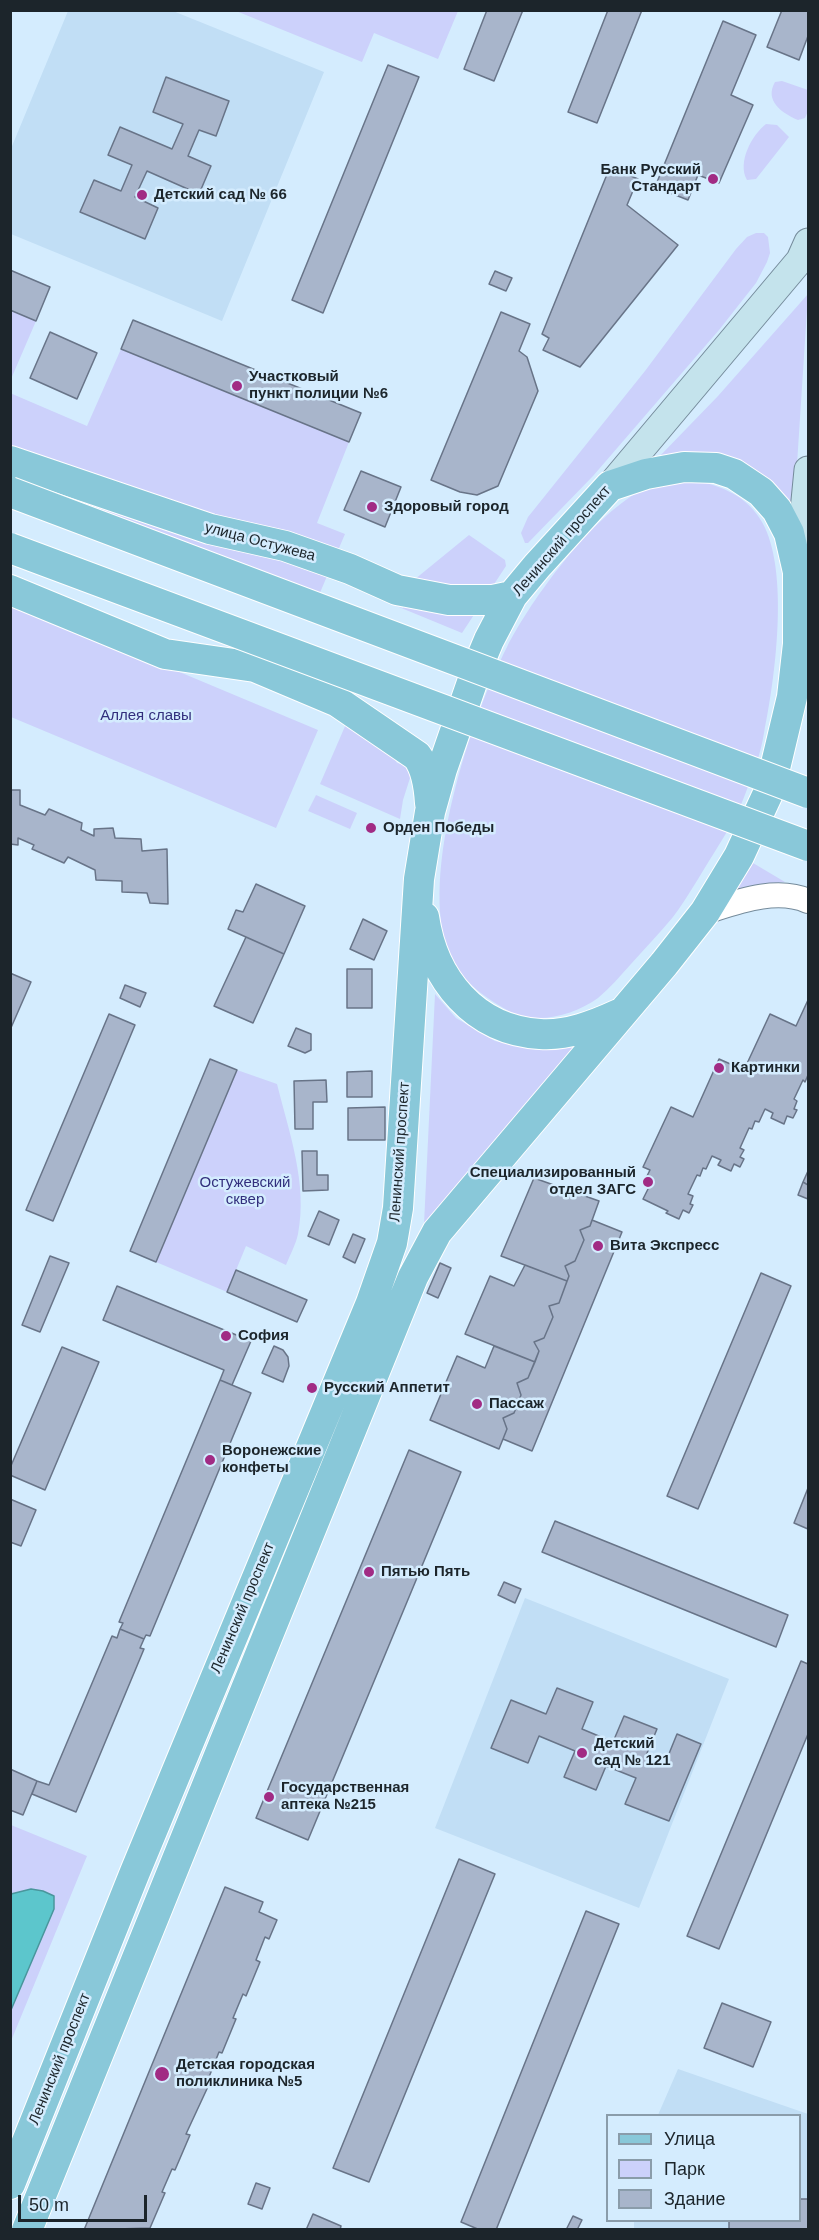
<!DOCTYPE html>
<meta charset="utf-8">
<style>
body{margin:0}
#map{position:relative;width:819px;height:2240px;overflow:hidden;background:#d4ecfe;font-family:Helvetica,sans-serif}
canvas{display:block}
.frame{position:absolute;inset:0;border:12px solid #1c252b;pointer-events:none}
.legend{position:absolute;left:606px;top:2114px;width:195px;height:108px;box-sizing:border-box;background:#d4ecfe;border:2px solid #8a9caa;margin:0;padding:8px 10px;list-style:none;font-size:18px;color:#1c252b}
.legend li{display:flex;align-items:center;gap:12px;height:30px}
.legend b{width:30px;border:2px solid #8a9caa}
.scale{position:absolute;left:18px;top:2195px;width:129px;height:27px;box-sizing:border-box;border:3px solid #1c252b;border-top:0;padding-left:8px;font-size:18px;line-height:21px;white-space:nowrap;color:#1c252b;-webkit-text-stroke:4px #d4ecfe;paint-order:stroke}
</style>
<div id="map">
<canvas width="819" height="2240"></canvas>
<div class="frame"></div>
<ul class="legend">
<li><b style="height:8px;background:#89c8d9"></b>Улица</li>
<li><b style="height:16px;background:#ccd1fb"></b>Парк</li>
<li><b style="height:16px;background:#a8b5cb"></b>Здание</li>
</ul>
<div class="scale">50 m</div>
</div>
<script>
const ctx = document.querySelector('canvas').getContext('2d');
ctx.lineJoin = 'round';
function fillPath(path, color) { ctx.fillStyle = color; ctx.fill(path, 'evenodd'); }
function strokePath(path, color, width, dash) { ctx.strokeStyle = color; ctx.lineWidth = width; ctx.lineCap = dash ? 'butt' : 'round'; ctx.setLineDash(dash || []); ctx.stroke(path); }
function write(font, color, halo, rows, align = 'center') {
  ctx.font = font + ' Helvetica,sans-serif'; ctx.lineWidth = 5; ctx.setLineDash([]); ctx.textBaseline = 'middle'; ctx.strokeStyle = halo; ctx.fillStyle = color; for (const [text, x, y, turn = 0] of rows) {
    ctx.save(); ctx.translate(x, y); ctx.rotate((+turn || 0) * Math.PI / 180); ctx.textAlign = isNaN(turn) ? turn : align; if (halo) ctx.strokeText(text, 0, 0); ctx.fillText(text, 0, 0); ctx.restore();
  }
}
fillPath(new Path2D(`
 M68,11H173L324,72L222,321L11,234L10,151Z
 M525,1598L729,1679L639,1908L435,1828Z
 M678,2069L808,2114V2229H634V2221L800,2220V2116L658,2115Z`), '#c1def5');
fillPath(new Path2D(`
 M236,11H458L438,59L374,33L362,62Z
 M782,81L808,90V111L805,118L798,120C782,113 764,101 775,82Z
 M766,124L777,125L789,137L756,179L747,180C737,162 752,135 766,124Z
 M756,233H764L768,237L770,253L767,262L756,283L719,330L593,476L528,543H525L521,533L528,517L645,371L736,249L747,237Z
 M808,294L794,511L657,459L718,396Z
 M11,310L36,321L11,379Z
 M121,349L349,442L317,523L345,534L319,595L245,564L11,484L10,393L87,426Z
 M694,480C722,486 747,496 762,522C790,571 775,679 764,733C761,753 753,774 746,792C738,814 726,834 714,853C700,875 688,897 673,917C660,933 645,948 631,964C621,975 610,988 598,998C573,1016 534,1026 507,1010C482,996 460,979 449,953C418,878 471,717 507,647C532,598 592,517 640,491C655,483 677,483 694,480Z
 M469,535L505,560L506,566L462,633L394,605L403,608L409,584Z
 M10,601L318,730L276,828L11,717Z
 M346,724L394,758L397,763L406,765L417,756L403,800L400,819L320,784Z
 M316,795L357,813L350,829L308,811Z
 M753,863L785,882L759,885L736,891Z
 M435,994L456,1018L495,1041L537,1050L576,1047L424,1224Z
 M237,1070L277,1084C289,1132 308,1184 298,1234C296,1244 290,1255 286,1265L246,1246L227,1292L156,1262Z
 M11,1825L87,1856L11,2041Z`), '#ccd1fb');
const water = new Path2D(`
 M31,1889L43,1891L54,1896V1909L11,2010V1894Z`);
fillPath(water, '#5cc6cc');
strokePath(water, '#49969c', 1.5);
const building = new Path2D(`
 M487,10H523L494,81L464,69Z
 M608,10H642L597,123L568,112Z
 M782,10H808V36L799,60L767,47Z
 M723,21L756,35L731,95L753,105L719,183L698,175L688,200L655,187Z
 M388,65L419,77L323,313L292,300Z
 M166,77L229,101L216,136L199,130L188,156L211,166L199,194L147,171L135,197L158,208L145,239L80,212L94,180L121,191L132,165L108,155L120,127L172,149L183,124L153,112Z
 M610,167L638,179L627,205L678,245L580,367L543,350L549,338L542,334Z
 M10,270L50,287L36,321L10,310Z
 M495,271L512,278L506,291L489,284Z
 M501,312L530,324L519,351L527,357L538,391L498,486L477,495L460,492L431,480Z
 M133,320L361,413L349,442L121,349Z
 M50,332L97,353L77,399L30,378Z
 M361,471L401,487L385,527L344,510Z
 M10,790H20V805L45,815L49,809L82,823L81,830L94,836V829L113,828L115,838L141,839L142,851L167,849L168,904L150,903L147,893L122,892V881L96,880L95,870L68,857L64,863L32,849L34,845L18,838V845L10,844Z
 M256,884L305,906L284,954L228,929L236,910L243,912Z
 M363,919L387,931L374,960L350,949Z
 M246,937L284,954L253,1023L214,1006Z
 M347,969H372V1008H347Z
 M10,973L31,982L10,1030Z
 M125,985L146,993L140,1007L120,998Z
 M808,1000V1075L805,1082L803,1080L794,1099L797,1101L794,1109L797,1110L793,1118L787,1116L784,1124L771,1118L773,1113L765,1109L759,1122L755,1121L752,1129L749,1128L740,1148L744,1150L740,1157L744,1159L740,1167L734,1164L731,1171L718,1165L721,1160L712,1156L706,1169L703,1168L700,1176L697,1175L688,1194L693,1196L690,1204L693,1205L689,1213L683,1210L679,1219L666,1213L668,1211L643,1199L649,1187L643,1184L650,1170L643,1167L671,1107L693,1117L719,1059L744,1070L770,1014L796,1026Z
 M109,1014L135,1025L53,1221L26,1210Z
 M296,1028L311,1034V1050L305,1053L288,1046Z
 M210,1059L237,1070L156,1262L130,1251Z
 M372,1071V1097H347V1072Z
 M326,1080L327,1102H313V1129H295L294,1081Z
 M385,1107V1140H348V1108Z
 M302,1151H317V1175H328V1190L303,1191Z
 M808,1171V1185L803,1182Z
 M534,1178L599,1201L590,1226L580,1230L584,1240L575,1261L565,1266L569,1276L567,1281L501,1256Z
 M803,1182L808,1185V1199L798,1195Z
 M319,1211L339,1220L329,1245L308,1236Z
 M592,1220L622,1232L532,1451L503,1439L507,1429L503,1418L514,1413L521,1395L517,1383L528,1378L539,1351L534,1342L544,1338L553,1317L549,1306L559,1303L569,1276L565,1266L575,1261L584,1240L580,1230L590,1226Z
 M353,1234L365,1239L355,1263L343,1257Z
 M50,1256L69,1263L40,1332L22,1325Z
 M440,1263L451,1268L438,1298L427,1293Z
 M525,1265L567,1281L559,1303L549,1306L553,1317L544,1338L534,1342L539,1351L535,1362L465,1334L490,1276L514,1286Z
 M236,1270L307,1300L297,1322L227,1292Z
 M761,1273L791,1286L698,1509L667,1496Z
 M117,1286L251,1341L232,1385L220,1380L224,1370L103,1320Z
 M274,1346L283,1350L288,1357L289,1366L283,1382L262,1373Z
 M494,1346L535,1362L528,1378L517,1383L521,1395L514,1413L503,1418L507,1429L499,1449L430,1420L457,1356L485,1368Z
 M62,1347L99,1362L45,1490L10,1475V1468Z
 M220,1380L251,1393L150,1636L146,1635L144,1639L120,1629L123,1623L119,1622Z
 M409,1450L461,1472L308,1840L256,1818Z
 M808,1488V1529L794,1523Z
 M10,1499L36,1510L21,1546L10,1542Z
 M555,1521L788,1615L776,1647L542,1552Z
 M504,1582L521,1589L515,1603L498,1595Z
 M120,1629L144,1639L140,1648L144,1649L76,1812L32,1794L37,1781L49,1785L112,1636L117,1638Z
 M801,1661L808,1664V1734L719,1949L687,1936Z
 M557,1688L593,1702L582,1729L613,1742L624,1716L657,1729L645,1758L664,1766L677,1734L701,1744L669,1821L625,1804L636,1778L606,1766L596,1790L564,1777L575,1751L539,1736L528,1763L491,1748L511,1700L546,1714Z
 M10,1769L37,1781L23,1815L10,1810Z
 M459,1859L495,1874L369,2182L333,2168Z
 M225,1887L263,1902L259,1912L277,1920L269,1939L265,1937L256,1960L260,1962L246,1996L243,1994L233,2018L236,2019L222,2053L219,2052L209,2077L212,2078L186,2134L190,2135L175,2170L172,2169L162,2192L165,2193L150,2228L84,2230Z
 M586,1911L619,1924L496,2230H480L461,2222Z
 M722,2003L771,2022L753,2067L704,2048Z
 M256,2183L270,2188L262,2209L248,2204Z
 M800,2199H808V2230H729V2220H800Z
 M313,2214L341,2226L340,2230H306Z
 M573,2216L582,2220L577,2230H566Z`);
fillPath(building, '#a8b5cb');
strokePath(building, '#687488', 1.5);
const tertiary = new Path2D(`
 M705,912C737,902 776,887 808,901`);
const secondary = new Path2D(`
 M610,486L800,260L808,242
 M799,562L808,470`);
const primary = new Path2D(`
 M10,461L210,529L285,546L350,569L397,590L449,600H493L512,596
 M10,590L165,654L255,667L338,702L417,756C426,768 429,787 430,803
 M424,917C433,979 474,1030 540,1034C567,1036 595,1025 619,1014
 M10,2184L135,1872L371,1303L392,1243L398,1208L419,879L430,812L442,769L476,671L489,640L512,596L537,566L610,486L646,474L684,467L716,468L734,474L761,492L777,510L789,533L798,572V644L792,697L770,789L739,856L705,912L664,964L437,1232L413,1277L27,2230`);
strokePath(tertiary, '#758b9b', 26);
strokePath(secondary, '#758b9b', 29);
strokePath(primary, '#fff', 32);
strokePath(tertiary, '#fff', 24);
strokePath(secondary, '#c4e3ec', 27);
strokePath(primary, '#89c8d9', 30);
const primaryBridge = new Path2D(`
 M10,492L808,793
 M10,548L808,846`);
strokePath(primaryBridge, '#fff', 32, []);
strokePath(primaryBridge, '#89c8d9', 30);
for (const [x, y, r, color] of [
 [713,179,6,"#a12b84"],
 [142,195,6,"#a12b84"],
 [237,386,6,"#a12b84"],
 [372,507,6,"#a12b84"],
 [371,828,6,"#a12b84"],
 [719,1068,6,"#a12b84"],
 [648,1182,6,"#a12b84"],
 [598,1246,6,"#a12b84"],
 [226,1336,6,"#a12b84"],
 [312,1388,6,"#a12b84"],
 [477,1404,6,"#a12b84"],
 [210,1460,6,"#a12b84"],
 [369,1572,6,"#a12b84"],
 [582,1753,6,"#a12b84"],
 [269,1797,6,"#a12b84"],
 [162,2074,8,"#a12b84"]
]) { const dot = new Path2D(); dot.arc(x, y, r, 0, 2 * Math.PI); ctx.fillStyle = color; ctx.fill(dot); strokePath(dot, '#d4ecfe', 2); }
write('bold 15px', '#1c252b', '#d4ecfe', [
 ["Банк Русский",701,170,"right"],
 ["Стандарт",701,187,"right"],
 ["Детский сад № 66",154,195],
 ["Участковый",249,377],
 ["пункт полиции №6",249,394],
 ["Здоровый город",384,507],
 ["Орден Победы",383,828],
 ["Картинки",731,1068],
 ["Специализированный",636,1173,"right"],
 ["отдел ЗАГС",636,1190,"right"],
 ["Вита Экспресс",610,1246],
 ["София",238,1336],
 ["Русский Аппетит",324,1388],
 ["Пассаж",489,1404],
 ["Воронежские",222,1451],
 ["конфеты",222,1468],
 ["Пятью Пять",381,1572],
 ["Детский",594,1744],
 ["сад № 121",594,1761],
 ["Государственная",281,1788],
 ["аптека №215",281,1805],
 ["Детская городская",176,2065],
 ["поликлиника №5",176,2082]
], 'left');
write('15px', '#1c252b', '#d4ecfe', [
 ["Ленинский проспект",562,541,-49],
 ["улица Остужева",260,542,15],
 ["Ленинский проспект",400,1152,-86],
 ["Ленинский проспект",243,1608,-67],
 ["Ленинский проспект",60,2059,-68]
]);
write('15px', '#322f7d', '#d4ecfe', [
 ["Аллея славы",146,716],
 ["Остужевский",245,1183],
 ["сквер",245,1200]
]);
</script>
